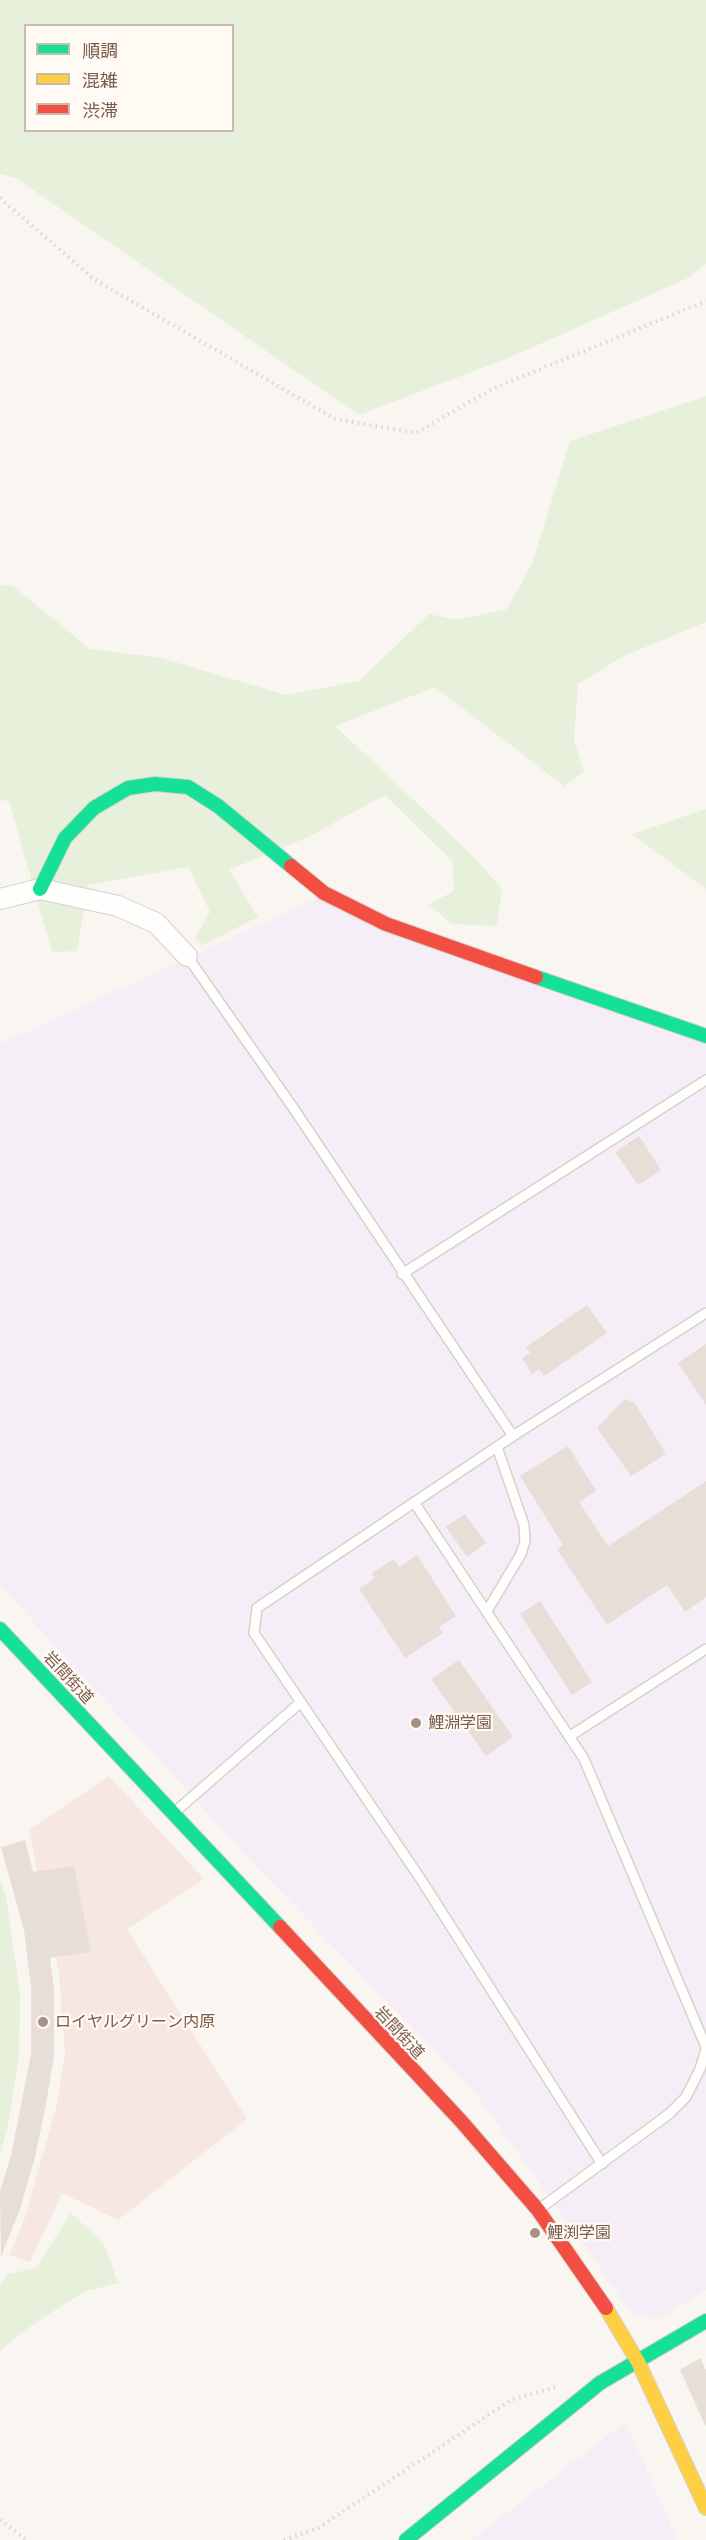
<!DOCTYPE html>
<meta charset="utf-8">
<style>
body{margin:0}
#map{position:relative;width:706px;height:2540px;overflow:hidden;background:#f9f5f0;font-family:Figtree,"Noto Sans JP",sans-serif}
canvas{display:block}
.legend{position:absolute;left:24px;top:24px;width:210px;height:108px;box-sizing:border-box;background:#fffaf3;border:2px solid #cabbb1;margin:0;padding:8px 10px;list-style:none;font-size:18px;color:#7a5c4d}
.legend li{display:flex;align-items:center;gap:12px;height:30px}
.legend b{width:30px;border:2px solid #cabbb1}
</style>
<div id="map">
<canvas width="706" height="2540"></canvas>
<ul class="legend">
<li><b style="height:8px;background:#16e098"></b>順調</li>
<li><b style="height:8px;background:#ffcf43"></b>混雑</li>
<li><b style="height:8px;background:#f24e42"></b>渋滞</li>
</ul>
</div>
<script>
const g = document.querySelector('canvas').getContext('2d');
g.lineJoin = 'round';
function paint(path, color) { g.fillStyle = color; g.fill(path, 'evenodd'); }
const toPath = rows => new Path2D(rows.map(r => 'M' + r).join(''));
function stroke(path, color, width, dash) { g.strokeStyle = color; g.lineWidth = width; g.lineCap = dash ? 'butt' : 'round'; g.setLineDash(dash || []); g.stroke(path); }
function label(font, color, halo, rows, align = 'center') {
  g.font = font + ' Figtree,"Noto Sans JP",sans-serif'; g.lineWidth = 4.5; g.setLineDash([]); g.textBaseline = 'middle'; g.strokeStyle = halo; g.fillStyle = color; for (const [text, x, y, turn = 0] of rows) {
    g.save(); g.translate(x, y); g.rotate((+turn || 0) * Math.PI / 180); g.textAlign = isNaN(turn) ? turn : align; if (halo) g.strokeText(text, 0, 0); g.fillText(text, 0, 0); g.restore();
  }
}
const commercial = toPath([
 [109,1776,204,1879,127,1929,247,2119,118,2220,62,2193,30,2262,9,2255,24,2221,40,2164,57,2104,65,2053,59,1973,29,1830]
]);
const education = toPath([
 [321,897,706,1027,706,2290,658,2319,633,2315,477,2095,251,1861,0,1585,0,1044],
 [626,2422,677,2540,471,2540]
]);
const green = toPath([
 [0,0,706,0,706,264,688,278,513,356,359,415,16,178,0,174],
 [26,26,232,26,232,130,26,130],
 [706,396,706,622,624,656,578,684,574,741,584,771,564,786,435,687,335,726,474,857,502,889,497,926,451,924,429,904,454,891,453,862,385,795,310,836,229,870,258,917,203,945,195,938,210,912,188,867,88,885,77,951,52,952,9,801,0,800,0,585,13,586,90,649,161,658,286,695,359,681,429,614,456,620,507,609,532,564,570,441],
 [706,809,706,889,632,834],
 [0,1879,6,1897,20,1994,19,2055,8,2125,0,2155],
 [71,2213,104,2244,118,2283,83,2292,25,2330,0,2351,0,2285,8,2274,36,2268]
]);
const building = toPath([
 [639,1136,661,1170,638,1185,615,1152],
 [587,1305,607,1333,544,1376,539,1369,532,1374,522,1358,530,1353,526,1347],
 [706,1344,706,1405,678,1363],
 [625,1399,635,1403,666,1454,631,1476,597,1428],
 [568,1446,596,1491,579,1502,608,1546,706,1481,706,1597,685,1612,667,1585,607,1625,557,1549,563,1545,520,1476],
 [465,1514,486,1543,467,1557,446,1527],
 [417,1555,456,1616,439,1627,443,1633,405,1658,359,1589,375,1578,372,1573,394,1559,399,1567],
 [540,1601,592,1682,572,1695,520,1614],
 [459,1660,513,1737,486,1756,431,1679],
 [25,1840,33,1872,74,1866,91,1952,50,1958,54,1990,54,2056,46,2104,35,2157,20,2209,1,2257,0,2191,11,2156,31,2054,31,1987,24,1930,1,1847],
 [700,2358,706,2370,706,2427,680,2370]
]);
const path = toPath([
 [0,198,95,280,335,419,416,433,492,389,706,301],
 [0,2520,27,2540],
 [284,2540,318,2528,511,2400,559,2386]
]);
const lane = toPath([
 [187,956,294,1109,513,1436],
 [402,1274,706,1080],
 [414,1502,584,1759,706,2047],
 [487,1611,521,1554,525,1541,524,1525,497,1447],
 [570,1736,706,1649],
 [176,1811,301,1702],
 [602,2164,422,1881,254,1633,257,1608,513,1436,706,1313],
 [542,2207,669,2114,686,2097,700,2069,706,2049]
]);
const street = toPath([
 [0,899,40,889,118,906,156,923,187,956]
]);
const fast = toPath([
 [40,889,65,838,94,808,128,788,155,784,188,787,218,806,291,866],
 [536,977,706,1036],
 [0,1629,280,1927],
 [406,2540,600,2383,706,2321]
]);
const slow = toPath([
 [606,2308,638,2362,706,2508]
]);
const jam = toPath([
 [291,866,324,893,386,924,536,977],
 [280,1927,461,2121,538,2210,606,2308]
]);
const markers = [
 [416,1723,6,"#a69286"],
 [43,2022,6,"#a69286"],
 [535,2233,6,"#a69286"]
];
const streetNames = [
 ["岩間街道",68,1678,47],
 ["岩間街道",399,2033,47]
];
const poiNames = [
 ["鯉淵学園",428,1723],
 ["ロイヤルグリーン内原",55,2022],
 ["鯉渕学園",547,2233]
];
paint(commercial, '#f6e8e1');
paint(education, '#f6eef6');
paint(green, '#e7f0db');
paint(building, '#e6ded7');
stroke(lane, '#d7d1cb', 12);
stroke(street, '#d7d1cb', 22);
stroke(fast, '#d9d2cb', 16);
stroke(slow, '#d9d2cb', 16);
stroke(jam, '#d9d2cb', 16);
stroke(path, '#dcd5d0', 4, [1.5, 4.5]);
stroke(lane, '#fefefd', 9);
stroke(street, '#fefefd', 20);
stroke(fast, '#16e098', 14);
stroke(slow, '#ffcf43', 14);
stroke(jam, '#f24e42', 14);
for (const [x, y, r, color] of markers) { const dot = new Path2D(); dot.arc(x, y, r, 0, 2 * Math.PI); g.fillStyle = color; g.fill(dot); stroke(dot, '#fffaf3', 2); }
label('16px', '#7a5c4d', '#fffaf3', streetNames);
label('16px', '#7a5c4d', '#fffaf3', poiNames, 'left');
</script>
